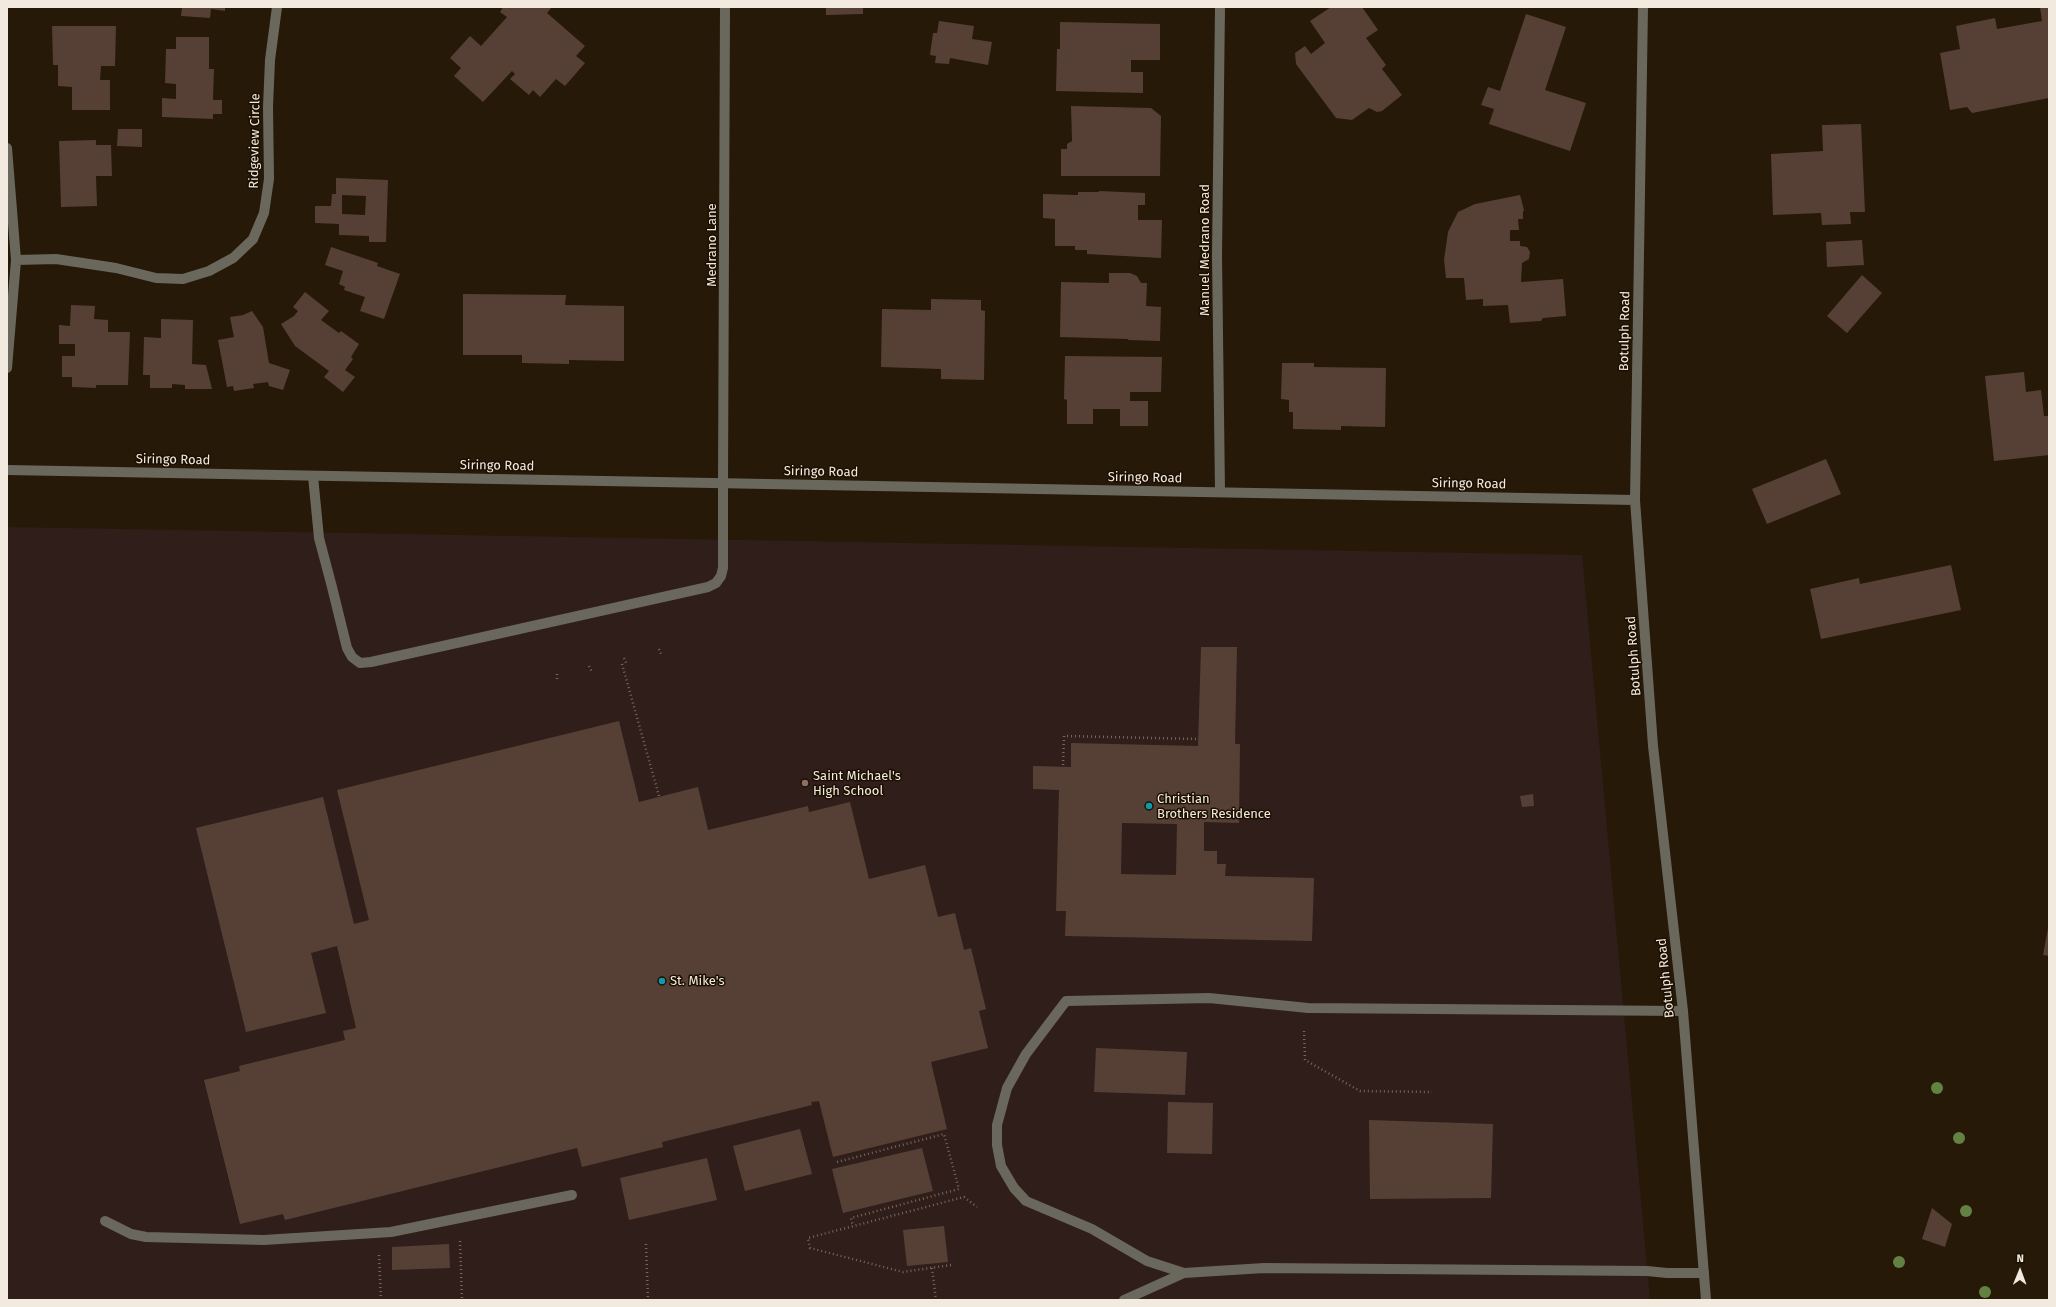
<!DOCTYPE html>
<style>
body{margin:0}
#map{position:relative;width:2056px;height:1307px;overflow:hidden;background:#261908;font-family:"Fira Sans",sans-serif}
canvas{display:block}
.frame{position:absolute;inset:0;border:8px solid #f3eadf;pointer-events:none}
.north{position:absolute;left:2000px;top:1251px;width:40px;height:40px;-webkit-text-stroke:3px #1c1002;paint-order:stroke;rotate:1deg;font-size:11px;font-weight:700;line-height:16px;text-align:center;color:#f3eadf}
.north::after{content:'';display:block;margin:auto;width:14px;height:18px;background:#f3eadf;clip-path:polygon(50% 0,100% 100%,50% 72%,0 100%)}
</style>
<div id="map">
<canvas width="2056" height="1307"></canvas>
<div class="frame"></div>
<div class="north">N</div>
</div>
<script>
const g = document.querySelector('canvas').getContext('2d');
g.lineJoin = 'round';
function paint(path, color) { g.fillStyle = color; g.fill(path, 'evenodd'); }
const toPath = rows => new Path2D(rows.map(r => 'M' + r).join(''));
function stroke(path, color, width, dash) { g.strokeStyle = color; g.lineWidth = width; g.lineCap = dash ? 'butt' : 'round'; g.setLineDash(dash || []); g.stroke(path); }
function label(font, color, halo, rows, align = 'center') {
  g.font = font + ' "Fira Sans",sans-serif'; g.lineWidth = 3; g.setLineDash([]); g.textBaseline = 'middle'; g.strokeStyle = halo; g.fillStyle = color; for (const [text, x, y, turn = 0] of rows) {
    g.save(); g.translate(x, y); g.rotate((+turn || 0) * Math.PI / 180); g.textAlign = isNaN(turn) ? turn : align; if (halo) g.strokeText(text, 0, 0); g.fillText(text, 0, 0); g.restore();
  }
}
const education = toPath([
 [7,527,1582,555,1650,1300,7,1300]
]);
const building = toPath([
 [182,7,225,7,225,11,211,9,210,18,181,16],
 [503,7,552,7,547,13,585,46,576,56,585,63,565,86,556,79,540,97,533,90,529,95,510,79,515,74,512,71,483,102,454,76,461,68,450,58,470,36,481,46,507,17,500,12],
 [826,7,863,7,863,14,826,15],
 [1331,7,1362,7,1378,30,1366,38,1386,65,1382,69,1402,95,1382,111,1377,112,1369,108,1352,120,1336,118,1296,64,1295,53,1305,46,1311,54,1325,43,1310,21],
 [2040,7,2048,7,2049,13,2049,98,1972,113,1967,107,1950,110,1940,53,1960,49,1956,26,1995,18,1997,29,2042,21],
 [1526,14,1566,27,1545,90,1586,103,1570,151,1489,124,1494,109,1481,105,1488,87,1500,91],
 [939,21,974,26,972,39,992,42,988,65,950,58,949,64,935,63,936,56,930,55,933,33,937,33],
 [1060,22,1160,24,1160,60,1131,60,1131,72,1143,72,1143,93,1056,91,1057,49,1060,49],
 [52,26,116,26,115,66,101,66,100,80,110,80,110,110,72,110,72,87,58,86,58,65,53,65],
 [176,37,209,37,209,69,214,69,213,100,222,100,222,114,213,114,213,119,162,117,162,98,176,99,176,84,165,83,166,49,176,49],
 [1071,106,1151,108,1161,116,1160,176,1061,176,1061,149,1067,149,1067,144,1072,141],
 [1861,124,1865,212,1850,212,1851,224,1822,225,1821,213,1773,215,1771,154,1823,151,1822,125],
 [118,129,142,129,142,147,117,146],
 [96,140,96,145,111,145,112,176,96,176,97,206,61,207,59,141],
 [336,178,388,180,386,242,369,242,369,236,339,235,339,224,315,223,315,206,331,206,332,194,336,194],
 [342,195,366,196,365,215,342,214],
 [1099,191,1145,193,1145,205,1138,205,1138,220,1162,220,1161,258,1087,254,1087,250,1075,250,1075,246,1055,246,1055,219,1043,218,1043,194,1078,195,1078,192,1099,192],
 [1520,195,1524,210,1523,212,1523,219,1518,219,1519,230,1510,230,1510,241,1520,241,1520,246,1527,247,1530,252,1529,259,1522,263,1521,282,1563,279,1566,316,1543,318,1541,321,1510,323,1508,305,1483,306,1483,299,1466,300,1464,278,1446,278,1444,260,1448,232,1458,212,1475,204],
 [1862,240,1864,265,1827,267,1826,242],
 [331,247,378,263,377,266,400,274,384,319,360,311,365,297,344,290,345,287,339,284,343,271,325,265],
 [1109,273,1130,273,1137,276,1141,283,1147,283,1146,306,1161,307,1160,341,1128,340,1128,339,1060,337,1061,282,1109,283],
 [1862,275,1882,293,1847,333,1827,316],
 [305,292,329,311,321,320,339,333,341,331,359,344,351,357,353,359,345,370,355,377,343,392,324,377,329,371,295,346,281,324,294,316,298,311,293,307],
 [463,294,566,295,565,305,624,306,624,361,569,360,569,364,522,363,522,355,463,355],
 [931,299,981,300,981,310,985,311,984,380,941,379,941,369,881,367,882,309,931,310],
 [71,305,95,306,94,319,108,320,108,332,130,332,128,385,96,385,96,388,72,387,72,377,62,377,62,356,75,356,75,344,59,344,59,325,70,326],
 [252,311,263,327,269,363,290,370,283,390,269,386,268,382,253,384,254,388,234,391,233,386,227,387,218,340,234,337,230,317,243,315],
 [161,319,193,320,192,364,206,365,212,389,185,389,185,385,172,384,172,388,150,388,150,375,143,375,144,337,161,338],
 [1065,356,1162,357,1161,392,1130,392,1130,401,1148,401,1148,426,1120,426,1120,409,1093,409,1093,424,1067,424,1067,400,1064,399],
 [1282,363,1314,363,1314,367,1386,368,1385,427,1341,426,1341,430,1293,429,1293,412,1289,412,1289,400,1281,399],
 [2024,372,2026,392,2041,390,2044,416,2049,416,2049,455,1994,461,1985,376],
 [1826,459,1841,494,1767,524,1752,489],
 [1951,565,1961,610,1821,639,1810,589,1859,578,1860,584],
 [1201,647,1237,647,1235,744,1240,744,1239,823,1204,822,1204,851,1217,851,1217,864,1226,864,1225,876,1314,878,1312,941,1065,936,1066,911,1056,911,1059,790,1033,789,1033,766,1071,767,1071,743,1198,746],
 [1122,823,1177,824,1176,875,1121,874],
 [619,721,639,802,698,787,708,830,808,806,809,812,850,802,869,879,925,865,938,917,955,913,964,950,971,948,986,1009,979,1011,988,1048,931,1062,947,1129,833,1157,819,1101,811,1102,812,1105,662,1142,663,1147,582,1167,577,1148,285,1220,283,1214,240,1224,204,1080,240,1071,239,1066,345,1040,343,1031,356,1028,337,946,311,953,326,1013,246,1032,196,828,323,797,354,924,369,920,337,790],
 [1533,794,1534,806,1522,807,1520,796],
 [2048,928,2049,928,2049,956,2043,955],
 [1096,1048,1187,1052,1185,1095,1094,1092],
 [1168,1102,1213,1103,1212,1154,1167,1153],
 [1369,1120,1493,1124,1491,1198,1370,1199],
 [800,1129,812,1174,745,1191,733,1146],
 [922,1148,933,1191,843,1213,832,1169],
 [707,1158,717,1200,629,1220,620,1178],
 [1932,1208,1952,1224,1945,1247,1922,1239],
 [944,1226,948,1262,907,1266,903,1230],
 [449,1244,450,1268,392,1270,392,1247]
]);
const path = toPath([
 [659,649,661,654],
 [624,658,626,663],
 [622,664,659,796],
 [589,666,592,672],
 [557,674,557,680],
 [1063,765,1064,736,1199,739],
 [1304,1031,1305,1060,1360,1091,1432,1092],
 [837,1162,944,1134,959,1189,851,1218,853,1226],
 [460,1241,462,1300],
 [646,1244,648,1300],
 [379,1255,381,1300],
 [951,1265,903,1272,810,1248,808,1238,964,1197,977,1207],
 [932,1268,936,1300]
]);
const service = toPath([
 [313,476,319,538,332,587,347,648,352,657,360,663,371,662,708,587,716,583,721,576,723,568,723,483],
 [1683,1011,1308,1008,1209,998,1066,1001,1026,1054,1007,1088,997,1125,997,1145,1001,1166,1014,1188,1026,1201,1092,1229,1147,1261,1184,1273,1264,1268,1647,1271,1667,1273,1704,1273],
 [105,1221,131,1234,146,1237,264,1240,391,1232,572,1195],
 [1124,1300,1184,1273]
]);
const minor = toPath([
 [7,148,16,260,7,368],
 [16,260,56,259,116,268,156,278,183,279,209,271,233,258,253,239,264,213,269,179,268,107,270,60,277,7],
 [723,483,725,7],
 [1220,492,1217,255,1220,7]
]);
const tertiary = toPath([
 [1643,7,1635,500,1653,746,1683,1011,1706,1300],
 [7,470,1635,500]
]);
const trees = [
 [1937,1088],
 [1959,1138],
 [1966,1211],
 [1899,1262],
 [1985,1292]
];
const markers = [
 [805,783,4,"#8d6e63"],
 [1149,806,4,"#0f9aa8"],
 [662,981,4,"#0f9aa8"]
];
const streetNames = [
 ["Ridgeview Circle",255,141,-89],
 ["Medrano Lane",712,245,-90],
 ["Manuel Medrano Road",1205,250,-90],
 ["Botulph Road",1625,331,-89],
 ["Siringo Road",173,460,1],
 ["Siringo Road",497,466,1],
 ["Siringo Road",821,472,1],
 ["Siringo Road",1145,478,1],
 ["Siringo Road",1469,484,1],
 ["Botulph Road",1634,656,-94],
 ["Botulph Road",1666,978,-96]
];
const poiNames = [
 ["Saint Michael's",813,776],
 ["High School",813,791],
 ["Christian",1157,799],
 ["Brothers Residence",1157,814],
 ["St. Mike's",670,981]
];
paint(education, '#301e1b');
paint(building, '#564036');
stroke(path, '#74695a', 2.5, [1, 3]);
stroke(service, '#6a685d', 10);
stroke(minor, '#6a685d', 10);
stroke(tertiary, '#6a685d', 10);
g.fillStyle = '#628143';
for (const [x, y] of trees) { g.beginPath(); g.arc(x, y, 6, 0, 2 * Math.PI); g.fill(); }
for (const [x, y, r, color] of markers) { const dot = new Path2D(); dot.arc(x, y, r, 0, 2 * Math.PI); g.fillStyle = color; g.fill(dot); stroke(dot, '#1c1002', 1.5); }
label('13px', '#f3eadf', '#1c1002', streetNames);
label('13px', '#f3eadf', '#1c1002', poiNames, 'left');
</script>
